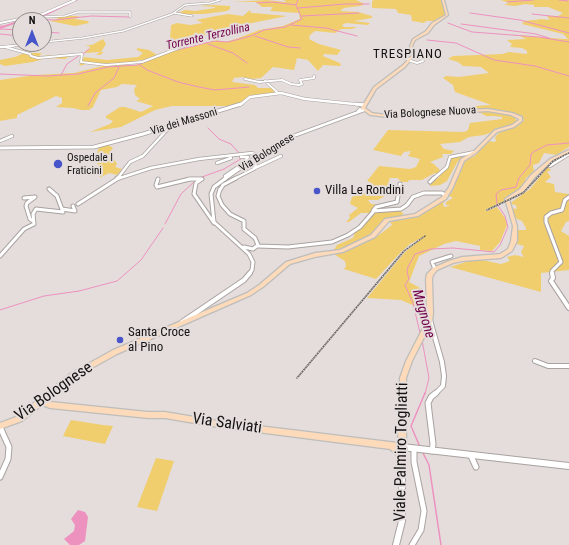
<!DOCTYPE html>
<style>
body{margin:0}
#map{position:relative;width:569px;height:545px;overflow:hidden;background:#e4dddb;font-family:"Roboto Condensed",sans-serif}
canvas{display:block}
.north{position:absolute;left:12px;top:12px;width:40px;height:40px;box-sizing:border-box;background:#e4dddb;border:1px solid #918c8a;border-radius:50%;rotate:0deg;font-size:11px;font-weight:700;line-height:16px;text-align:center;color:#141211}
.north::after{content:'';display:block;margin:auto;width:14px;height:18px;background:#4854c9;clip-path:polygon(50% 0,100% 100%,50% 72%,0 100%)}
</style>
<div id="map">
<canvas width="569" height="545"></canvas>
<div class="north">N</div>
</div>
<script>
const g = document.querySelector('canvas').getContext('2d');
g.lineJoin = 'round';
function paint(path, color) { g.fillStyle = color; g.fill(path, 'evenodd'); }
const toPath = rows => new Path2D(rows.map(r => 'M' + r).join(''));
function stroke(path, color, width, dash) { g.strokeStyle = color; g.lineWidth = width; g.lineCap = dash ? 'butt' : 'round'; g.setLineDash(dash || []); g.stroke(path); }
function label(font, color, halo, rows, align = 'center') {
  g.font = font + ' "Roboto Condensed",sans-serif'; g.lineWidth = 4; g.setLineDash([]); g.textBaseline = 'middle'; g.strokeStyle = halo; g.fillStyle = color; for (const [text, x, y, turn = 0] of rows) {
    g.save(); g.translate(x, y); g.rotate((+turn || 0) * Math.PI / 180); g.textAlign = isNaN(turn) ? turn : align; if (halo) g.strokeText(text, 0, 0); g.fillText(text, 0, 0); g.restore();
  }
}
const green = toPath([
 [267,0,284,2,286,2,284,0,356,0,365,4,360,6,344,8,340,11,358,12,372,16,372,18,354,21,370,23,368,25,346,23,342,25,344,27,357,27,352,29,341,29,335,33,315,31,310,35,309,39,319,44,341,50,337,55,324,54,323,56,340,63,341,66,323,65,318,71,308,60,297,58,294,70,273,67,261,78,252,79,242,77,234,78,232,82,255,85,258,88,272,88,277,93,247,97,237,106,172,106,155,110,121,127,90,132,110,124,113,121,106,118,106,116,120,107,125,107,141,112,153,106,136,101,140,99,135,95,134,89,137,85,122,84,117,87,101,90,93,107,89,110,81,110,73,108,56,107,62,103,62,98,56,96,17,115,17,118,0,121,0,80,35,75,74,73,107,65,136,65,144,62,141,60,121,64,90,63,79,66,84,57,107,60,138,57,143,53,137,50,137,48,149,50,157,55,162,54,166,51,191,47,216,40,225,42,236,39,259,30,283,26,300,19,299,13,270,11,273,7,262,7,256,2,233,2],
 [442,0,446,14,442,18,438,18,436,21,426,21,424,23,412,21,411,15,398,13,396,9,372,8,372,1,374,0],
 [501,0,569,0,569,147,556,155,544,153,539,163,533,165,534,171,526,178,522,189,506,197,504,201,485,210,487,211,497,207,505,218,507,225,500,242,492,251,480,250,480,246,456,241,444,244,419,256,409,282,422,289,422,309,401,300,367,298,405,252,425,236,410,244,401,252,376,279,344,269,346,266,345,261,335,255,375,238,392,225,390,222,392,221,417,217,443,200,445,201,443,204,444,207,450,206,446,205,446,202,453,198,449,196,453,190,463,161,475,156,479,150,488,141,494,142,496,141,495,137,500,132,518,126,524,120,513,113,500,110,477,109,474,106,491,105,455,92,453,85,443,78,446,76,459,77,489,73,481,67,463,66,458,62,448,59,453,56,502,54,509,52,527,54,527,51,522,48,510,47,512,44,507,40,526,39,520,36,513,36,516,35,564,39,568,39,563,34,522,24,524,22,522,21,535,20,541,19,550,20,547,16,558,16,563,13,548,7,534,7,534,5,525,4,515,6,504,5,509,3],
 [213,5,230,6,230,9,227,11,204,14,176,14,185,10,195,11,215,8,215,7,199,6],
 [250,10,251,13,254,13,287,16,237,26,222,32,189,38,187,42,179,45,170,39,171,25,177,23,190,25,203,23,196,20,216,16,228,14,243,16],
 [55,16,78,16,79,17,74,19,88,21,89,23,75,26,50,21,58,19],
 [103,39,106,44,101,52,104,52,100,55,96,55,100,52,84,53,90,48,89,46,85,45,92,45],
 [24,53,42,53,39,56,74,54,65,59,46,58,33,62,5,66,0,64,0,60,15,57],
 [477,111,496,112,510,115,514,117,517,121,512,125,484,135,469,137,460,142,440,144,444,149,454,151,451,154,442,154,443,157,430,162,434,164,440,170,445,170,449,167,450,157,471,152,458,161,447,181,440,185,430,186,430,184,440,176,435,173,422,180,409,180,408,182,402,182,397,178,390,178,387,186,398,187,397,197,388,194,378,200,368,200,371,204,383,205,373,207,370,213,361,213,349,222,346,222,350,218,349,215,358,208,350,204,352,197,374,190,375,188,372,183,367,181,379,166,410,169,416,167,420,159,408,156,411,151,404,152,401,156,373,150,388,130,464,132,468,130,470,123,502,119,502,117,495,116,486,116],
 [107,144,113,148,110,152,117,164,115,167,122,169,117,175,109,173,101,177,97,175,88,176,87,175,89,173,99,167,96,159,99,146],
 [548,167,551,170,547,172,551,177,545,182,554,184,555,192,569,194,569,221,566,222,561,231,569,236,569,270,541,273,541,292,450,267,472,260,482,260,501,264,510,261,507,257,515,255,524,257,521,252,524,246,517,244,518,230,526,230,526,228,522,221,515,218,510,208,517,209,516,205,509,204,530,189],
 [401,210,404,216,386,219,373,234,347,246,336,250,334,250,337,245,353,238,355,232,376,212],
 [71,420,103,425,113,426,105,444,63,436],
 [156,458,174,461,157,511,137,507]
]);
const water = toPath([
 [78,510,85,512,88,517,85,541,79,545,70,545,64,539,74,531,75,525,71,519]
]);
const streamFar1 = toPath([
 [559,0,568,1],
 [507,2,533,0],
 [257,3,273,2,296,5],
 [298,8,345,4,369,4],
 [470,13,520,20,569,33],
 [532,14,569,18],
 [302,16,359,13],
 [28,19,55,20,91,16,129,17],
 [448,23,472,32,539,37,569,42],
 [461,24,536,34,549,38],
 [291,25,326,28,357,36],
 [0,26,3,26],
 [0,29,20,30],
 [44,32,59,33],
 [0,34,20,36],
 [255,36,288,47,300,48],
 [427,40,456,43,494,60,535,66,569,76],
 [208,44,233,53,247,63],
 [177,50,214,41,228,42,251,36,264,30,285,27,302,19,296,5,298,0],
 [83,54,89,49],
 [140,65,147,70,178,82,199,87,215,90,249,87],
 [0,74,47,76,78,74,108,67,138,65,149,60],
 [61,75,67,64,80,55],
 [88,106,95,93,114,78,119,67],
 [208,128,219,139,231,144,239,153],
 [202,177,224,169,244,157],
 [165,224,181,194,196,180],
 [0,310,44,296,79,291,117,281,141,260,163,228],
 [420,333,413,303,405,285,409,279,407,272,408,267,415,254,431,249,453,248,494,252,500,245,508,227,505,216,497,204,496,194,501,190,516,187,519,178,530,165,531,154,535,151,547,145,569,143],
 [422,340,429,378,425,394]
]);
const stream = toPath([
 [420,447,411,426,425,393],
 [423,453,429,465,441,545]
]);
const river = toPath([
 [75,0,78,0,47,15,27,20,23,20,45,14,75,0],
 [20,20,20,22,0,29,0,27,20,20]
]);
const pedestrian = toPath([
 [360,109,361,110,358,111,360,109]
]);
const minorFar5 = toPath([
 [174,13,192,16],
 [34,15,43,17,65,16,78,12,130,12,130,17],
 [35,20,41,17],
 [18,28,20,28],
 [44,42,83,38,123,31,172,14,185,5,210,3,220,0],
 [4,47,27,44],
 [182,47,196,41]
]);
const minorFar4 = toPath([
 [0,47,13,46],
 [5,47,30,54,31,56,38,58,82,54,81,62,106,65,142,62,184,46],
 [404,56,404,58,409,59],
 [408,60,417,63,423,61],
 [245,79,259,82,282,80,291,84,299,85,302,84,300,80,314,78,314,76],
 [265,81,278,93]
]);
const minorFar3 = toPath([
 [173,126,166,131,143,156,130,162,117,179,151,168,199,159,252,153,259,156,254,169,234,179],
 [0,141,12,136],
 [217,163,231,158],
 [550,166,569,154],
 [255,168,281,156],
 [188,179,201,179],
 [225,179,225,176,244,163,248,157,241,157],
 [225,179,255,158,288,138,364,110],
 [433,179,447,167,450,157,475,152]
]);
const minorFar2 = toPath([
 [117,178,119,178],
 [226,178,214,187,211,194,214,222,249,254,253,262,252,270,249,274],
 [158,179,156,185,157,187,190,179,202,179,196,183,194,194,214,223],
 [430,182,434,178],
 [400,184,397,202,376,207,373,211,401,209,407,205,413,197,424,193,442,193,446,196],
 [220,189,218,196,222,205,230,214,244,221,244,229,255,238,258,245,253,249,244,247],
 [220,190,223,185,236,178],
 [24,198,35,197,27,203,26,206,30,219,33,221],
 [78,204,117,179],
 [62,209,75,211,73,206],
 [258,246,288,247,332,242,348,235,360,227,374,211],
 [0,256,24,229,34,224,33,214,36,209,63,212,57,196,49,189],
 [435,269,432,262,451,256],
 [552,274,552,271,561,262,546,222,546,217,551,213,562,210,565,200,569,197]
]);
const minorFar1 = toPath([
 [552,273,553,278,551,281,569,308],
 [430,320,442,362,444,376,443,386,435,394],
 [182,322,244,280,250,273],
 [535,361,548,366,569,366]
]);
const minor = toPath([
 [0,427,9,447,8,459,0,477],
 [432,451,433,444,428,403,431,397,436,393],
 [471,456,476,467],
 [412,545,421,530,424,511,414,462,414,449]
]);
const tertiaryFar3 = toPath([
 [0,23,43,14,75,0]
]);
const tertiaryFar2 = toPath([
 [240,105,250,97,281,93,305,99,364,105]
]);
const tertiaryFar1 = toPath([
 [356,104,364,105],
 [0,148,94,147,143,134,241,104]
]);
const tertiary = toPath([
 [402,450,402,447,569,466],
 [396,545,402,521,402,457]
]);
const primary = toPath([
 [442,0,444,0,448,15,434,25,428,33,415,40,412,46,415,55,405,67,376,89,365,108,372,113,387,115,488,109,512,113,522,117,522,121,514,127,497,132,476,153,464,161,453,187,446,199,418,216,389,221,375,237,343,252,315,257,290,264,263,287,251,295,117,354,74,378,47,400,51,402,148,412,165,412,218,421,398,443,400,378,406,361,426,322,427,313,426,279,427,274,433,268,449,261,462,257,500,254,508,249,511,241,513,226,505,199,520,189,531,175,550,159,569,150,569,153,552,161,535,177,524,191,509,199,517,226,517,241,512,251,501,258,462,261,453,263,437,270,433,275,432,279,433,313,432,322,412,361,406,378,406,447,405,449,402,450,406,459,405,461,402,462,399,461,396,454,390,449,218,427,165,418,148,418,50,408,42,405,22,421,0,429,0,423,16,417,70,374,113,350,247,293,259,285,286,262,315,253,340,250,371,235,385,219,415,214,442,197,449,187,461,159,474,151,495,130,512,125,519,120,519,119,511,115,488,111,387,117,370,115,361,108,374,87,403,65,413,54,410,46,413,39,426,31,432,23,446,15,442,0]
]);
const rail = toPath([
 [487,210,523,193,553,161,569,153],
 [297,378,404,251,425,236]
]);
const markers = [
 [58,164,5,"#4854c9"],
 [317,191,4,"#4854c9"],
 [120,340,4,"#4854c9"]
];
const farStreetnames = [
 ["Via Bolognese Nuova",430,113,-3],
 ["Via dei Massoni",184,122,-17],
 ["Via Bolognese",267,153,-32]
];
const farPoinames = [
 ["Ospedale I",67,158],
 ["Fraticini",67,171]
];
const farWaternames = [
 ["Torrente Terzollina",208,37,-13]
];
const farQuarternames = [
 ["TRESPIANO",408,55]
];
const poiNames = [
 ["Villa Le Rondini",325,191],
 ["Santa Croce",128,333],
 ["al Pino",128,348]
];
const waterNames = [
 ["Mugnone",423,314,74]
];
const nearStreetnames = [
 ["Via Bolognese",54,392,-35],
 ["Via Salviati",227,424,8],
 ["Viale Palmiro Togliatti",402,452,-89]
];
paint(green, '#f0ce6e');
paint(water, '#ed91bf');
stroke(streamFar1, '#ed91bf', 1);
stroke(stream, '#ed91bf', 1.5);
paint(river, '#ed91bf');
stroke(pedestrian, '#a8a2a0', 3.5);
stroke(minorFar5, '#a8a2a0', 2.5);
stroke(minorFar4, '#a8a2a0', 3);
stroke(minorFar3, '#a8a2a0', 4);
stroke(minorFar2, '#a8a2a0', 5);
stroke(minorFar1, '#a8a2a0', 6);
stroke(minor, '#a8a2a0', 7);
stroke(tertiaryFar3, '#a8a2a0', 3);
stroke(tertiaryFar2, '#a8a2a0', 3.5);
stroke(tertiaryFar1, '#a8a2a0', 4.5);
stroke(tertiary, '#a8a2a0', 8);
stroke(primary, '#bdbdbc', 2.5);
stroke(pedestrian, '#fff', 2);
stroke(minorFar5, '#fff', 1.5);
stroke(minorFar4, '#fff', 2);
stroke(minorFar3, '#fff', 2.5);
stroke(minorFar2, '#fff', 3);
stroke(minorFar1, '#fff', 4);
stroke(minor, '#fff', 5);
stroke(tertiaryFar3, '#fff', 2);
stroke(tertiaryFar2, '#fff', 2.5);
stroke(tertiaryFar1, '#fff', 3);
stroke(tertiary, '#fff', 6);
paint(primary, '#fddab9');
stroke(rail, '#615e5c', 1.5);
stroke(rail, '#e4dddb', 1, [1.5]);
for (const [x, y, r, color] of markers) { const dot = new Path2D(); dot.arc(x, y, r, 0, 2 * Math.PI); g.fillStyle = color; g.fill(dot); stroke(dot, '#e4dddb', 1.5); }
label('11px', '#141211', '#e4dddb', farStreetnames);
label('11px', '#141211', '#e4dddb', farPoinames, 'left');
label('italic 12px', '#72004b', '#e4dddb', farWaternames);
g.letterSpacing = '1px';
label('13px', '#141211', '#e4dddb', farQuarternames);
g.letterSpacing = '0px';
label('13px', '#141211', '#e4dddb', poiNames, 'left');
label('italic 14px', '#72004b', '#e4dddb', waterNames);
label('16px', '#141211', '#e4dddb', nearStreetnames);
</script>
